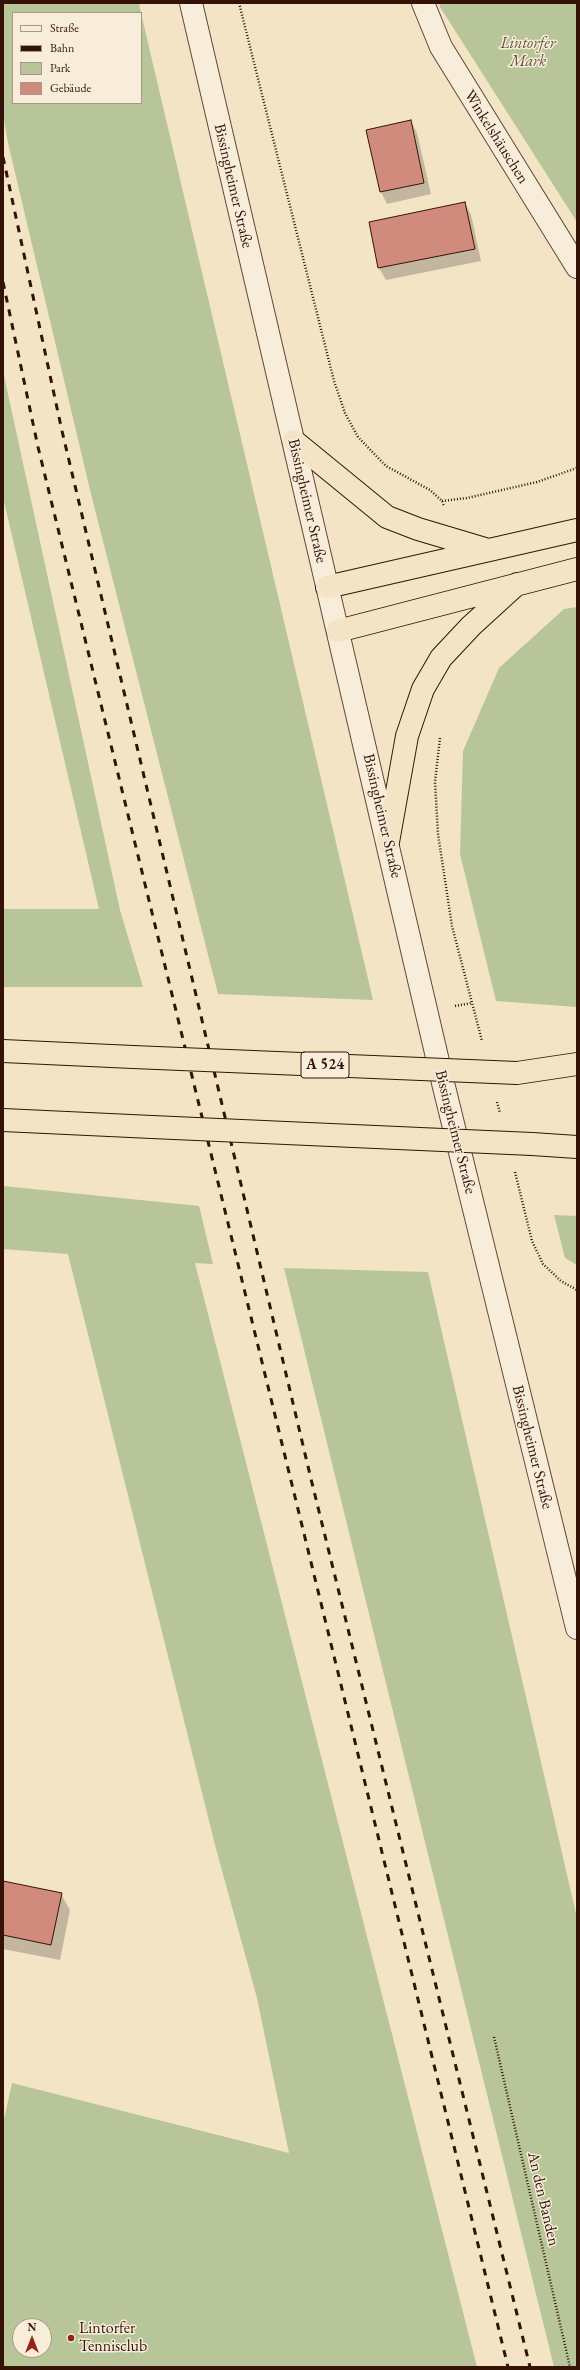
<!DOCTYPE html>
<meta charset="utf-8">
<style>
body{margin:0}
#map{position:relative;width:580px;height:2370px;overflow:hidden;background:#f4e4c6;font-family:"EB Garamond",serif}
canvas{display:block}
.frame{position:absolute;inset:0;border:4px solid #341306;pointer-events:none}
.legend{position:absolute;left:12px;top:12px;width:130px;height:92px;box-sizing:border-box;background:#f8edda;border:1px solid #aa9685;margin:0;padding:5px 7px;list-style:none;font-size:12px;color:#341306}
.legend li{display:flex;align-items:center;gap:8px;height:20px}
.legend b{width:20px;border:1px solid #aa9685}
.north{position:absolute;left:12px;top:2318px;width:40px;height:40px;box-sizing:border-box;background:#f8edda;border:1px solid #aa9685;border-radius:50%;rotate:0deg;font-size:11px;font-weight:700;line-height:16px;text-align:center;color:#341306}
.north::after{content:'';display:block;margin:auto;width:14px;height:18px;background:#8f2418;clip-path:polygon(50% 0,100% 100%,50% 72%,0 100%)}
</style>
<div id="map">
<canvas width="580" height="2370"></canvas>
<div class="frame"></div>
<ul class="legend">
<li><b style="height:5px;background:#f8edda"></b>Straße</li>
<li><b style="height:5px;background:#341306"></b>Bahn</li>
<li><b style="height:11px;background:#b7c598"></b>Park</li>
<li><b style="height:11px;background:#d18b7d"></b>Gebäude</li>
</ul>
<div class="north">N</div>
</div>
<script>
const g = document.querySelector('canvas').getContext('2d');
g.lineJoin = 'round';
function paint(path, color) { g.fillStyle = color; g.fill(path, 'evenodd'); }
const toPath = rows => new Path2D(rows.map(r => 'M' + r).join(''));
function stroke(path, color, width, dash) { g.strokeStyle = color; g.lineWidth = width; g.lineCap = dash ? 'butt' : 'round'; g.setLineDash(dash || []); g.stroke(path); }
function label(font, color, halo, rows, align = 'center') {
  g.font = font + ' "EB Garamond",serif'; g.lineWidth = 3; g.setLineDash([]); g.textBaseline = 'middle'; g.strokeStyle = halo; g.fillStyle = color; for (const [text, x, y, turn = 0] of rows) {
    g.save(); g.translate(x, y); g.rotate((+turn || 0) * Math.PI / 180); g.textAlign = isNaN(turn) ? turn : align; if (halo) g.strokeText(text, 0, 0); g.fillText(text, 0, 0); g.restore();
  }
}
const green = toPath([
 [3,3,139,3,141,13,13,13,13,103,141,103,141,13,373,1000,218,994,90,490,8,143,3,114],
 [439,3,577,3,577,222,440,7],
 [3,371,120,910,143,987,3,987,3,909,99,909,3,497],
 [577,607,577,1007,496,1001,460,854,463,751,499,668,564,609],
 [3,1186,199,1206,213,1264,195,1263,477,2367,3,2367,3,2124,12,2083,289,2153,257,1998,215,1845,68,1254,3,1249],
 [20,2326,44,2326,44,2350,20,2350],
 [554,1215,577,1216,577,1265,565,1258],
 [284,1268,428,1272,577,1918,577,2367,554,2367]
]);
const shadow = toPath([
 [411,121,417,133,431,194,387,204,381,192],
 [465,203,471,215,481,261,386,280,379,268,370,222],
 [3,1882,61,1894,70,1910,60,1960,3,1949]
]);
const building = toPath([
 [411,120,424,183,380,192,366,130,411,120],
 [465,202,475,249,378,268,369,222,465,202],
 [3,1881,62,1893,51,1945,3,1935,3,1881]
]);
const path = toPath([
 [239,3,334,381,345,413,358,437,386,466,430,490,442,501,444,506],
 [442,501,467,498,537,482,577,468],
 [440,738,435,782,438,834,452,926,482,1041],
 [455,1006,472,1003],
 [497,1102,500,1113],
 [515,1172,532,1241,543,1264,561,1281,577,1290],
 [494,2037,570,2367]
]);
const minor = toPath([
 [191,3,444,1087,577,1628],
 [423,3,441,47,577,267]
]);
const highway = toPath([
 [294,441,387,517,418,529,485,549],
 [327,587,577,530],
 [338,631,577,569],
 [388,842,407,736,423,689,441,658,471,626,517,584],
 [3,1051,133,1057],
 [517,1073,577,1064],
 [3,1120,152,1127],
 [532,1144,577,1147]
]);
const rail = toPath([
 [3,157,62,431,311,1479,530,2367],
 [3,282,38,447,508,2367]
]);
const highwayBridge = toPath([
 [133,1057,517,1073],
 [152,1127,532,1144]
]);
const markers = [
 [71,2338,4,"#8f2418"]
];
const shields = [
 [325,1065,48]
];
const shieldNames = [
 ["A 524",325,1065]
];
const parkNames = [
 ["Lintorfer",528,44],
 ["Mark",528,62]
];
const streetNames = [
 ["Winkelshäuschen",496,137,58],
 ["Bissingheimer Straße",233,186,77],
 ["Bissingheimer Straße",307,501,77],
 ["Bissingheimer Straße",382,816,77],
 ["Bissingheimer Straße",455,1132,76],
 ["Bissingheimer Straße",532,1447,76],
 ["An den Banden",543,2199,77]
];
const poiNames = [
 ["Lintorfer",79,2329],
 ["Tennisclub",79,2347]
];
paint(green, '#b7c598');
paint(shadow, '#0003');
paint(building, '#d18b7d');
stroke(building, '#341306', 1);
stroke(minor, '#644736', 24);
stroke(highway, '#341306', 24);
stroke(path, '#341306', 2.5, [1, 2]);
stroke(minor, '#f8edda', 22);
stroke(highway, '#f4e4c6', 22);
stroke(rail, '#341306', 3, [7, 7]);
stroke(highwayBridge, '#341306', 24, []);
stroke(highwayBridge, '#f4e4c6', 22);
for (const [x, y, r, color] of markers) { const dot = new Path2D(); dot.arc(x, y, r, 0, 2 * Math.PI); g.fillStyle = color; g.fill(dot); stroke(dot, '#f8edda', 1.5); }
for (const [x, y, w] of shields) { const box = new Path2D(); box.roundRect(x - w / 2, y - 13, w, 26, 3); g.fillStyle = '#f8edda'; g.fill(box); stroke(box, '#341306', 1); }
label('bold 15px', '#341306', null, shieldNames);
label('italic 16px', '#625139', '#f8edda', parkNames);
label('16px', '#341306', '#f8edda', streetNames);
label('16px', '#341306', '#f8edda', poiNames, 'left');
</script>
